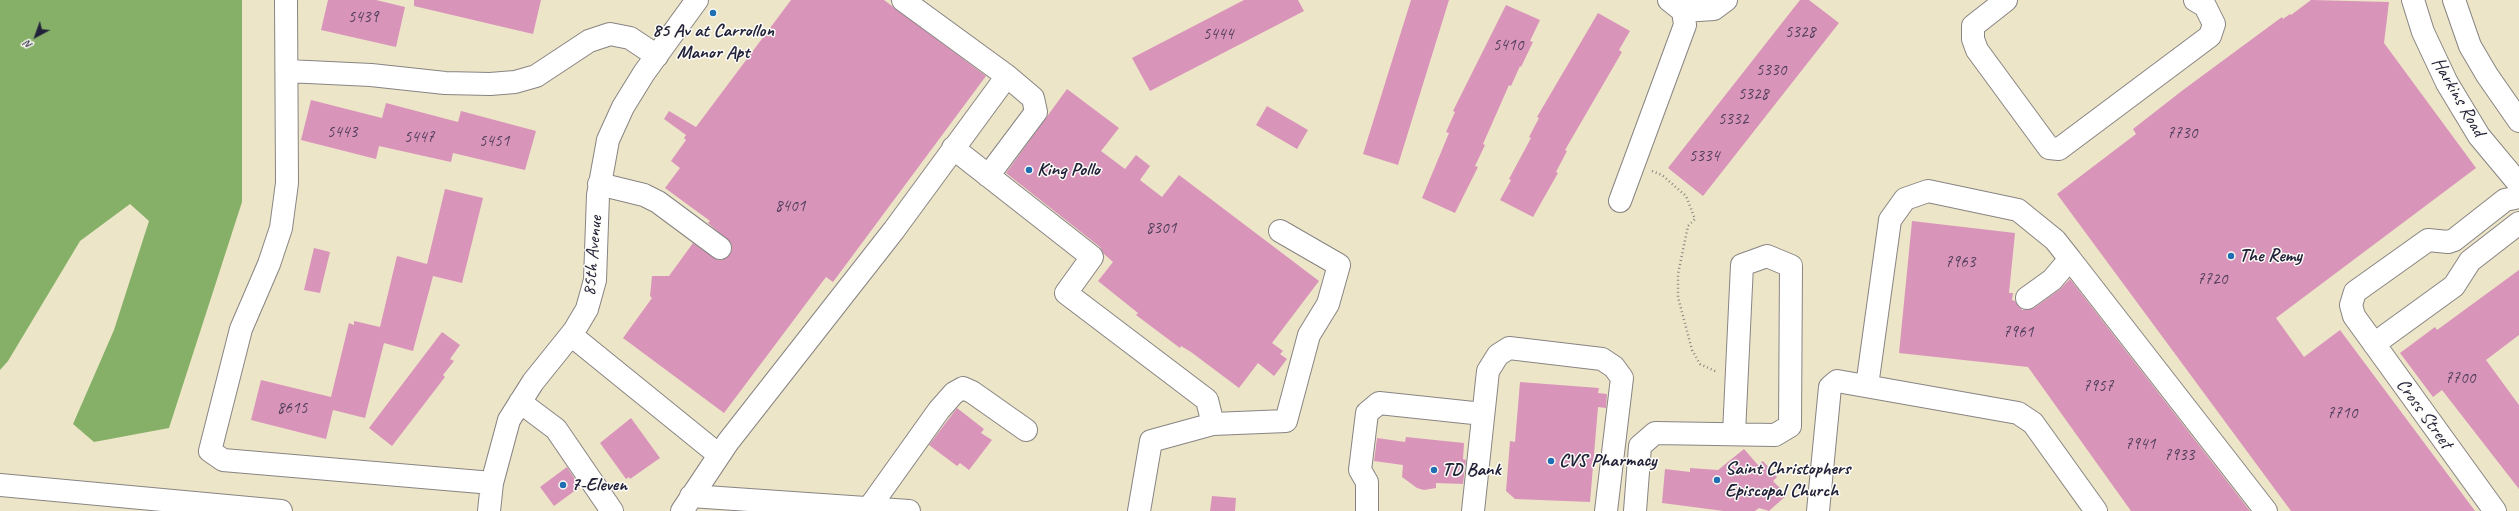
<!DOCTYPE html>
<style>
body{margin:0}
#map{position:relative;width:2519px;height:511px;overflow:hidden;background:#ede5c8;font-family:Caveat,sans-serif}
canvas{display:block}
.north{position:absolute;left:16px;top:16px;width:40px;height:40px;-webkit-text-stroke:3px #fdfcf7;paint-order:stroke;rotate:221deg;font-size:11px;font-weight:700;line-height:16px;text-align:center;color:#22223b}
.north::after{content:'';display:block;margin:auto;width:14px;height:18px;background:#22223b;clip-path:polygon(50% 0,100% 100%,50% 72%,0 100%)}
</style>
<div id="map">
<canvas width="2519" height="511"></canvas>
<div class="north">N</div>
</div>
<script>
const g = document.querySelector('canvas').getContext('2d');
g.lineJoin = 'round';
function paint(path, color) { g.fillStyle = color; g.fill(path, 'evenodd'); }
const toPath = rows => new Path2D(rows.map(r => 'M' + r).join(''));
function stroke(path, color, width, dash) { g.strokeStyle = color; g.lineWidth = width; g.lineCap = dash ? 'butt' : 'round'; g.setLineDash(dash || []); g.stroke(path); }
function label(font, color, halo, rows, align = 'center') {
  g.font = font + ' Caveat,sans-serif'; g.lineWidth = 3; g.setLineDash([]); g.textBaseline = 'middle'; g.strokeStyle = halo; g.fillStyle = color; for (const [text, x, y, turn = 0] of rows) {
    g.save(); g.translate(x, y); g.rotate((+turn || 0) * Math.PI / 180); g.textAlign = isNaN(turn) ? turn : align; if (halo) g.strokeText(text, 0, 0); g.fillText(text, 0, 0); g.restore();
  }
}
const forest = toPath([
 [0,0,242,0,242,202,169,428,94,442,73,424,114,330,149,221,130,204,80,241,8,361,0,370]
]);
const building = toPath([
 [328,0,376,0,405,7,396,47,321,30],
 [414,0,541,0,533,34,414,6],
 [791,0,884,0,986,76,833,282,826,277,724,413,623,338,652,298,650,296,652,276,669,276,693,243,718,260,725,259,732,250,731,243,708,223,710,221,665,188,680,168,671,161,686,140,684,138,686,135,664,119,669,111,696,127],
 [1244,0,1298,0,1304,11,1150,91,1132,58],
 [1411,0,1449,0,1398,165,1363,154],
 [1800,0,1809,0,1839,23,1703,196,1668,168],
 [2311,0,2389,2,2384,43,2476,168,2276,318,2304,357,2340,330,2475,511,2291,511,2057,194,2136,134,2133,129,2183,90,2282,17,2283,19,2290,14,2291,15],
 [1506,5,1540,20,1530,41,1533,42,1521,67,1520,66,1511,86,1509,85,1483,144,1485,145,1475,166,1478,167,1455,213,1422,198,1449,133,1446,132,1455,112,1453,111],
 [1598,13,1630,31,1619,50,1622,52,1565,150,1567,151,1556,172,1558,173,1533,217,1500,200,1511,180,1509,179,1531,138,1529,137,1539,118,1537,117],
 [1067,89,1119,128,1101,151,1125,169,1136,155,1150,166,1140,180,1162,197,1179,175,1319,281,1272,343,1283,351,1280,354,1287,359,1274,376,1258,363,1239,388,1191,352,1181,346,1180,348,1136,315,1138,313,1098,281,1113,262,1104,254,1100,247,1006,173],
 [311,100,382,118,386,103,458,122,461,111,536,131,525,170,453,153,451,162,379,146,376,159,301,140],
 [1267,106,1308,130,1297,149,1256,125],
 [445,189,483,198,462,283,433,276,413,351,384,343,365,418,333,410,326,439,251,420,261,380,331,397,349,323,354,325,354,321,380,327,397,256,427,264],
 [1912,221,2015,233,2009,293,2013,293,2012,300,2015,301,2022,310,2034,308,2059,290,2070,279,2250,511,2131,511,2028,367,1899,353],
 [314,248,330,252,320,293,304,290],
 [2519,270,2519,335,2486,360,2519,405,2519,489,2442,390,2433,397,2400,353,2435,327,2437,330],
 [442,332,460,345,450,359,454,361,443,375,445,377,392,446,369,428],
 [1520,382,1599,388,1598,393,1607,394,1606,408,1598,407,1590,502,1515,499,1506,491,1510,441,1515,442],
 [957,408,984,429,981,433,992,440,969,470,960,463,957,466,929,445],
 [631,418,660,458,630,479,629,477,626,479,600,443],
 [1406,437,1464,443,1463,459,1466,460,1463,484,1436,483,1436,488,1424,490,1417,488,1402,477,1403,465,1374,461,1377,438,1405,442],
 [1744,449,1758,465,1763,461,1777,477,1773,481,1787,495,1769,511,1759,508,1755,511,1724,511,1662,503,1665,469,1690,472,1690,468,1718,470],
 [567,467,580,487,554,506,540,487],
 [1212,496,1236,498,1235,511,1210,511]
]);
const path = toPath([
 [1652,171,1662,175,1686,196,1695,219,1688,226,1678,274,1678,297,1692,350,1700,364,1717,372]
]);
const minor = toPath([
 [286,0,287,183,281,228,269,264,241,329,210,451,223,460,492,483],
 [2006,0,1973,26,1973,39,1977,50,2049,148,2059,149,2210,36,2214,24,2205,6,2195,0],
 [2413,0,2423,32,2447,83,2479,136,2519,184],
 [2454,0,2470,46,2487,75,2519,121],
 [1683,11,1714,9,1726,0],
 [287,71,371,75,445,83,490,84,515,82,536,76,589,41,610,34,630,38,657,56],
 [953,148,1092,257,1066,293,1207,400,1213,424],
 [988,176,1036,112,1033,98,1007,76],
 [599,184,644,195,658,202,720,248],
 [1620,201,1685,25,1683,11,1669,0],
 [2070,259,2266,511],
 [571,335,719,455],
 [2374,344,2454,286,2470,261,2519,223],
 [1867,386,1890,220,1905,199,1928,191,2018,210,2055,240,2070,259,2052,280,2027,298],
 [520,402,556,429,612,511],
 [691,496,909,511],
 [869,508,939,410,954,393,963,388,972,392,1026,430],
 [489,511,492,483,509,420,533,382,574,331,587,309,595,280,598,195,608,140,623,107,644,73,697,0],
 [682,511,728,442,894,230,1007,76,903,0],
 [1139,511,1151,441,1213,424,1286,421,1309,335,1328,304,1339,265,1280,231],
 [1367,511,1367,482,1360,470,1367,413,1379,403,1483,414],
 [1473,511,1488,371,1498,355,1509,348,1602,359,1614,367,1622,378,1606,511],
 [1635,511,1640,446,1655,433,1775,435,1790,426,1791,266,1767,256,1742,265,1734,433],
 [1818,511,1830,387,1837,381,2018,413,2033,423,2096,511],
 [2495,511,2354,316,2351,305,2355,292,2428,240,2448,242,2454,240,2505,200,2519,197]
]);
const major = toPath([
 [0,485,281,511]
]);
const markers = [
 [713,13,4,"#1f6fb2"],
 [1029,170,4,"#1f6fb2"],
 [2231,256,4,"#1f6fb2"],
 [1551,461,4,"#1f6fb2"],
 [1434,470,4,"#1f6fb2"],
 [1717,480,4,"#1f6fb2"],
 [563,485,4,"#1f6fb2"]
];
const numberNames = [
 ["5439",363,18],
 ["5328",1800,33],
 ["5444",1218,35],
 ["5410",1508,46],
 ["5330",1771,71],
 ["5328",1753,95],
 ["5332",1733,120],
 ["5443",342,133],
 ["7730",2182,134],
 ["5447",419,138],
 ["5451",494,142],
 ["5334",1704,157],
 ["8401",790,207],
 ["8301",1161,229],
 ["7963",1960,263],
 ["7720",2212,280],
 ["7961",2018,333],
 ["7700",2460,379],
 ["7957",2098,387],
 ["8615",292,409],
 ["7710",2342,414],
 ["7941",2140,445],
 ["7933",2179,456]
];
const poiNames = [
 ["85 Av at Carrollon",713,31,"center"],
 ["Manor Apt",713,53,"center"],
 ["King Pollo",1037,170],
 ["The Remy",2239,256],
 ["CVS Pharmacy",1559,461],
 ["Saint Christophers",1725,469],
 ["Episcopal Church",1725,491],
 ["TD Bank",1442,470],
 ["7-Eleven",571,485]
];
const streetNames = [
 ["Harkins Road",2458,97,60],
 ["85th Avenue",593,256,-85],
 ["Cross Street",2424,414,54]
];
paint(forest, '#86b068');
paint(building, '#d994ba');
stroke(minor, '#888482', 24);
stroke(major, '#888482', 24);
stroke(path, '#888482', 2.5, [1, 3]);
stroke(minor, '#fff', 22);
stroke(major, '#fff', 22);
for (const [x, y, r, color] of markers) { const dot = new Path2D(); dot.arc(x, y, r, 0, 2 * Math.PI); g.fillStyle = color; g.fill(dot); stroke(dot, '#fdfcf7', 1.5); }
label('17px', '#503e5b', null, numberNames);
label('bold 19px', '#22223b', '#fdfcf7', poiNames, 'left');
label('19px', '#22223b', '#fdfcf7', streetNames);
</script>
